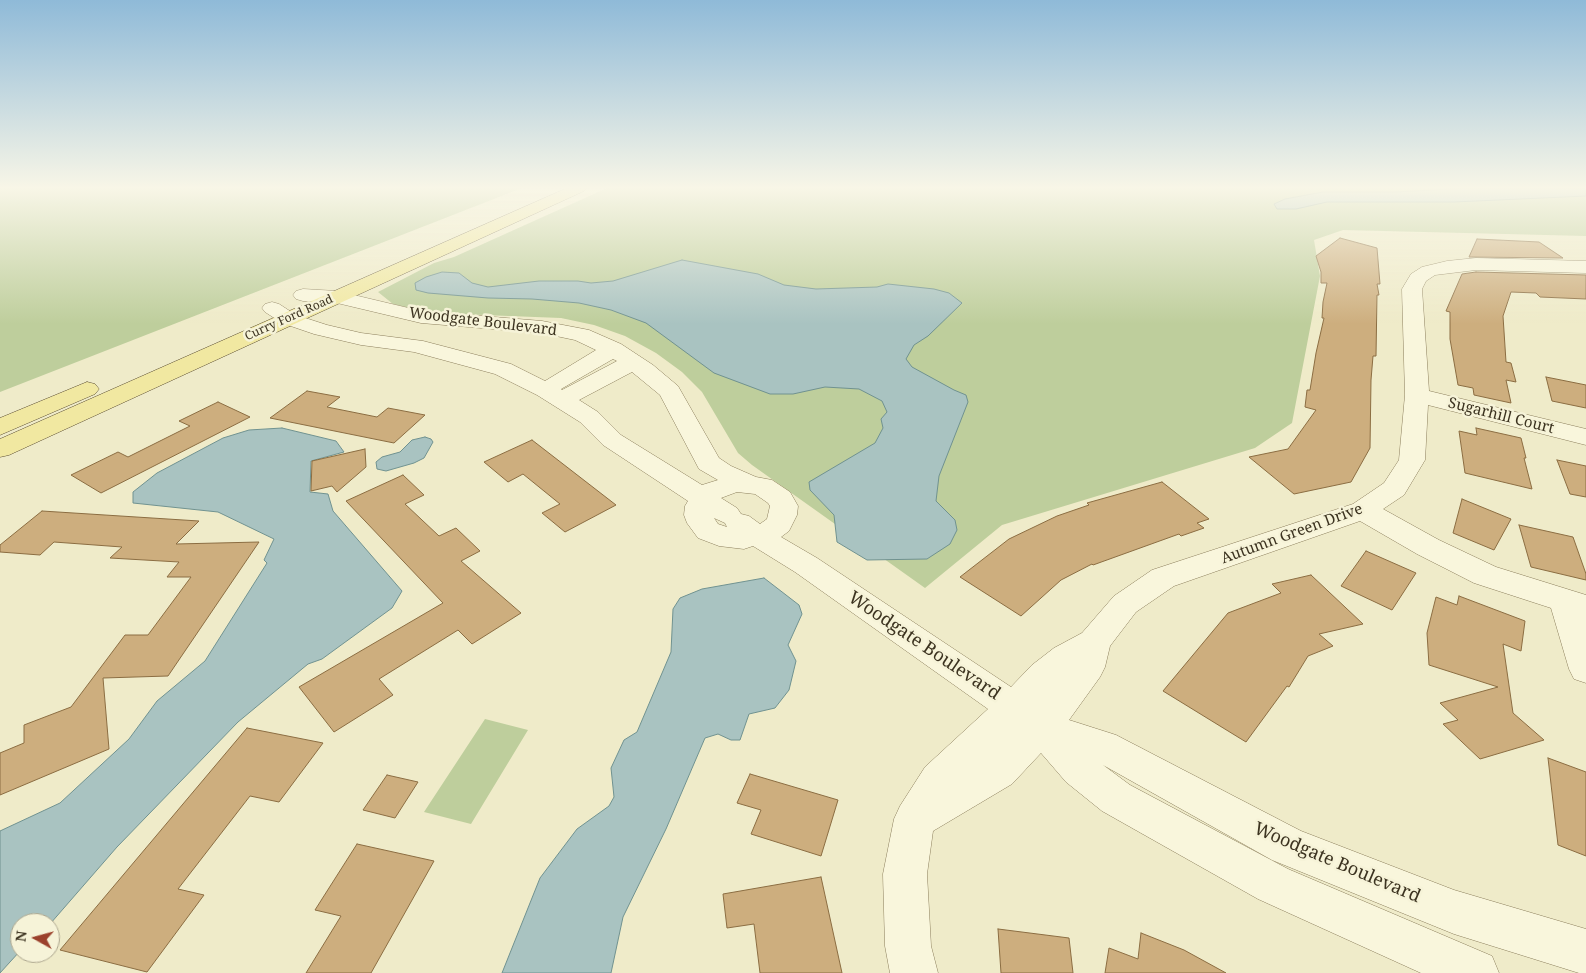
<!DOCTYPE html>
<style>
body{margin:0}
#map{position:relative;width:1586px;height:973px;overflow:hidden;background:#efebc9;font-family:"Noto Serif",serif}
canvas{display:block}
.north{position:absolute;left:10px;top:913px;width:50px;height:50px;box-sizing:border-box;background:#f6f3d8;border:1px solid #aca68e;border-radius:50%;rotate:277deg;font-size:14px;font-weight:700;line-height:20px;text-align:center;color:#3c3320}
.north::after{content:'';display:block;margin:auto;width:18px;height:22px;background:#9b412c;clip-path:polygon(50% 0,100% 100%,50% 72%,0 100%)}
</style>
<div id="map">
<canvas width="1586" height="973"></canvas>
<div class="north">N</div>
</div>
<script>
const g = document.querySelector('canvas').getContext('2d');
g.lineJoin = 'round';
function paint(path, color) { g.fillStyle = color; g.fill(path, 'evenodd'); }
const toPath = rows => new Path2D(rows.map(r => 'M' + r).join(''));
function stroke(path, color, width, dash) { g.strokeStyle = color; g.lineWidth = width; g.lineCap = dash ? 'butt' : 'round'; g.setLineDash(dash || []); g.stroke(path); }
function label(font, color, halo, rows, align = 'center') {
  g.font = font + ' "Noto Serif",serif'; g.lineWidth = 5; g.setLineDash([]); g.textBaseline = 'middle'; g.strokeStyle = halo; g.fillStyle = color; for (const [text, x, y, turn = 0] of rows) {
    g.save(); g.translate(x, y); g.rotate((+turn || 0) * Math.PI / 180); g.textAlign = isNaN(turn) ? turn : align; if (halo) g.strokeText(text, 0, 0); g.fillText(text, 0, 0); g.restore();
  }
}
const green = toPath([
 [0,188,522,188,0,392],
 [607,188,1586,188,1586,236,1343,230,1314,240,1320,276,1292,423,1255,448,1002,525,925,588,752,465,738,453,702,392,682,372,656,353,625,336,594,325,561,318,431,313,393,304,378,292,434,263,454,257],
 [485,719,528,730,471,824,424,812]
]);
const water = toPath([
 [1468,188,1586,188,1586,196,1454,202,1327,202,1296,209,1277,209,1274,204,1285,199,1323,192,1395,192,1468,188],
 [682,260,758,274,784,285,816,289,877,287,888,284,934,289,949,293,962,303,928,336,914,345,906,359,912,367,954,390,966,395,968,402,939,476,936,501,955,520,957,530,950,544,927,559,867,560,837,542,834,515,810,490,809,482,875,443,883,428,881,419,887,412,882,401,859,389,825,387,793,394,770,394,714,373,646,323,611,310,579,303,532,299,488,298,428,293,416,290,415,283,426,277,442,272,459,273,472,283,488,287,539,281,578,281,591,283,613,281,682,260],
 [282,428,336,441,344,452,311,461,310,492,328,494,333,511,402,591,392,608,322,659,308,664,238,722,117,847,50,924,20,923,20,951,0,973,0,831,60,803,129,739,157,701,205,661,267,563,264,560,274,539,218,512,133,503,133,492,157,473,223,438,249,430,282,428],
 [425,437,431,439,433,442,424,458,414,463,386,471,377,469,376,462,382,457,400,452,412,440,425,437],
 [764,578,799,605,802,614,788,645,796,661,789,690,775,708,749,714,740,740,731,740,718,734,705,738,666,829,623,917,611,973,502,973,540,878,577,829,609,806,614,797,611,768,624,740,637,732,671,652,673,609,680,598,702,589,764,578]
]);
const building = toPath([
 [1340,238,1377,248,1380,284,1377,284,1379,295,1377,295,1376,356,1373,356,1371,380,1370,448,1351,482,1294,494,1249,457,1288,449,1316,410,1305,407,1307,390,1310,390,1316,353,1324,318,1322,318,1323,302,1327,283,1321,283,1321,272,1316,256,1340,238],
 [1477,239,1539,242,1563,258,1469,257,1477,239],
 [1476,272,1586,275,1586,299,1540,297,1536,293,1511,292,1503,316,1506,362,1511,363,1516,382,1506,380,1511,403,1474,395,1473,388,1458,385,1450,339,1450,312,1446,311,1462,274,1476,272],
 [1546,377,1586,385,1586,408,1552,401,1546,377],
 [307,391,340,397,327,407,377,417,388,408,425,415,394,443,270,418,307,391],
 [218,402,250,417,101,493,71,475,118,452,128,457,190,426,179,421,218,402],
 [1476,428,1521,438,1526,458,1524,458,1532,489,1465,473,1459,431,1477,435,1476,428],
 [532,440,616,505,565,532,542,513,560,504,523,474,508,482,484,462,532,440],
 [365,449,366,467,337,492,332,486,311,491,312,461,365,449],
 [1557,460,1586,466,1586,497,1570,494,1557,460],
 [403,475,424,495,405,504,439,536,456,528,480,551,461,561,521,613,472,644,458,630,379,679,393,695,334,732,299,687,443,603,346,501,403,475],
 [1162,482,1209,519,1197,523,1204,528,1181,536,1179,534,1093,565,1092,564,1061,580,1021,616,960,577,1009,539,1057,516,1089,505,1087,503,1162,482],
 [1462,499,1511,519,1494,550,1453,533,1462,499],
 [42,511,199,521,176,544,259,542,168,676,103,678,109,749,0,795,0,753,24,743,24,725,71,707,125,635,148,635,191,577,167,577,179,562,110,558,122,547,54,542,40,555,0,552,0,545,42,511],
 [1519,525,1573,537,1586,574,1586,580,1531,567,1519,525],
 [1366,551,1416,573,1392,610,1341,586,1366,551],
 [1311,575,1363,624,1319,634,1333,646,1308,656,1289,687,1287,686,1246,742,1163,691,1228,613,1281,593,1272,584,1311,575],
 [1459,596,1525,621,1521,651,1503,644,1513,713,1544,740,1480,759,1443,724,1458,720,1440,703,1498,687,1429,665,1427,633,1436,597,1457,605,1459,596],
 [247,728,323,743,279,802,250,796,178,889,204,895,147,972,60,950,247,728],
 [1548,758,1586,772,1586,856,1558,845,1548,758],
 [750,774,838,800,821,856,751,834,761,810,737,803,750,774],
 [387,775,418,782,395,818,363,810,387,775],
 [357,844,434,861,371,973,306,973,341,916,315,910,357,844],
 [821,877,842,973,760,973,754,924,727,928,723,894,821,877],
 [998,929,1069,938,1073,973,1001,973,998,929],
 [1141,933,1184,950,1226,973,1105,973,1109,948,1138,959,1141,933]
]);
const minor = toPath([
 [1476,258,1586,261,1586,273,1476,270,1435,275,1426,281,1422,289,1429,391,1586,429,1586,445,1428,405,1425,460,1404,495,1383,509,1439,540,1496,567,1586,595,1586,683,1574,679,1569,669,1551,608,1474,583,1417,554,1360,521,1174,586,1136,612,1110,646,1105,667,1100,677,1069,720,1116,735,1301,831,1454,890,1586,929,1586,973,1579,973,1454,934,1272,860,1103,765,1130,785,1288,869,1492,956,1499,973,1421,973,1258,899,1102,811,1066,782,1041,753,1012,784,933,831,927,874,931,946,938,973,890,973,885,946,883,874,894,819,900,806,925,767,988,709,795,572,753,546,744,549,719,546,698,538,687,523,684,515,685,506,688,501,603,445,580,422,537,395,495,374,414,352,361,345,314,334,282,323,265,312,262,308,265,304,272,302,279,304,296,315,327,325,361,333,423,341,511,364,545,381,596,350,575,340,542,333,421,323,337,303,303,301,296,299,293,295,296,291,303,289,337,291,421,311,542,321,589,330,621,344,653,365,678,386,719,458,731,466,756,477,772,480,790,492,798,506,797,515,789,531,781,537,817,558,1011,687,1032,665,1054,648,1082,633,1114,596,1152,570,1353,504,1384,483,1399,460,1405,395,1402,289,1411,274,1422,267,1447,261,1476,258],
 [613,359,617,361,562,390,561,389,613,359],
 [632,372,660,395,699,469,718,480,702,485,621,435,598,412,579,400,632,372],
 [737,492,755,494,768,503,770,506,767,519,760,524,749,516,741,514,737,508,721,498,737,492],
 [714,518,725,523,727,527,718,524,714,518]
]);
const major = toPath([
 [567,188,587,188,584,191,9,455,0,457,0,439,567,188],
 [87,382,95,384,99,389,95,394,0,435,0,418,87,382]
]);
const farStreetnames = [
 ["Curry Ford Road",289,318,-24]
];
const streetNames = [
 ["Woodgate Boulevard",483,322,7],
 ["Sugarhill Court",1501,416,14],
 ["Autumn Green Drive",1292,534,-20]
];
const nearStreetnames = [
 ["Woodgate Boulevard",924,646,34],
 ["Woodgate Boulevard",1337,863,23]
];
paint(green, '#bece9c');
paint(water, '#a9c3c1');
stroke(water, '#709290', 1);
paint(building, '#cdae7e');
stroke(building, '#8b6d42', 1);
stroke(minor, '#8c7f5d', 1);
stroke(major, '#5a4c31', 1);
paint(minor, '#f9f6dc');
paint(major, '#f1e8a1');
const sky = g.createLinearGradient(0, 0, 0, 324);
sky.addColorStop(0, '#8fbad8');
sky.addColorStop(0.58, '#f8f6e7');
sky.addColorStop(1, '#f8f6e700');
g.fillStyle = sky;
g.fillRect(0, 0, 1586, 324);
label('12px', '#3c3320', '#f6f3d8', farStreetnames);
label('15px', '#3c3320', '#f6f3d8', streetNames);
label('18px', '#3c3320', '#f6f3d8', nearStreetnames);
</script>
